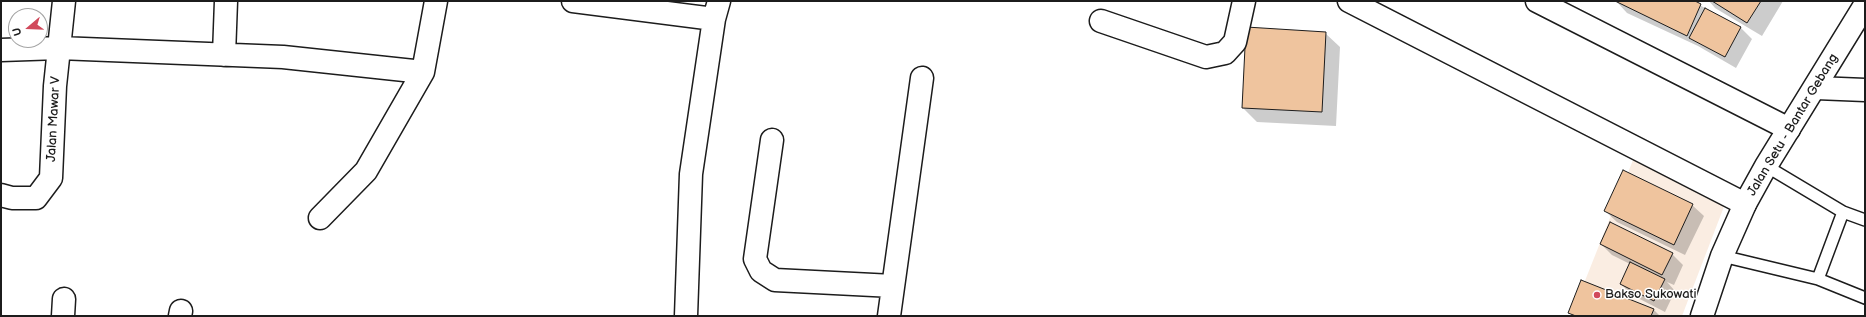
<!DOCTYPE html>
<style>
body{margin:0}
#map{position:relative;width:1866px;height:317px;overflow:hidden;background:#fff;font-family:"Balsamiq Sans",sans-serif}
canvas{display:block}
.frame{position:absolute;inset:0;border:2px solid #1c1c1c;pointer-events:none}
.north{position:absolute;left:8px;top:8px;width:40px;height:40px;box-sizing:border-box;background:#fff;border:1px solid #a4a4a4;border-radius:50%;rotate:251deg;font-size:11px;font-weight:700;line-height:16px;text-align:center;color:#1c1c1c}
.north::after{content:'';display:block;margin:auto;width:14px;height:18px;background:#d1495b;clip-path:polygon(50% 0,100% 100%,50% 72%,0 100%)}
</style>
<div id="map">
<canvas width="1866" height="317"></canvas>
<div class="frame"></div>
<div class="north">U</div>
</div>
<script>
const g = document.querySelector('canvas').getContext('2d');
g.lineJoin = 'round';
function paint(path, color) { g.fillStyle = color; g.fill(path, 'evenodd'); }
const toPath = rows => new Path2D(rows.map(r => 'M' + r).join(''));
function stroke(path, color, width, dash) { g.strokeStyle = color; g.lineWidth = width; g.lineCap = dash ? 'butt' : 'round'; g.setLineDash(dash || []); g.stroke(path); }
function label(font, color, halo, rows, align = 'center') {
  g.font = font + ' "Balsamiq Sans",sans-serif'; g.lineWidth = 3; g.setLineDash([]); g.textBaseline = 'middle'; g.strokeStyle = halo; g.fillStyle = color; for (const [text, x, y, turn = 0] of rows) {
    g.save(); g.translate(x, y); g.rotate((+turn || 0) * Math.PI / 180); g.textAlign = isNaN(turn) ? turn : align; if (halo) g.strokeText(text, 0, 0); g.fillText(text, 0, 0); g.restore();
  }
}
const built = toPath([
 [1633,160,1725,204,1682,316,1571,316]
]);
const shadow = toPath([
 [1616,1,1692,1,1740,27,1752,39,1736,68,1698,46,1627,13],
 [1709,1,1783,1,1762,36,1715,8],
 [1325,33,1340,47,1336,126,1257,122,1243,108],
 [1692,205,1704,216,1685,255,1617,222,1605,211],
 [1601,244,1672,254,1683,265,1674,285,1667,282,1675,291,1665,312,1632,295,1621,284,1630,264,1612,255],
 [1654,310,1660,316,1573,316,1570,313]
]);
const building = toPath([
 [1615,1,1695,1,1701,4,1687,36,1615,1],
 [1712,1,1761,1,1747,23,1712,1],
 [1705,8,1741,27,1725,57,1689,38,1705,8],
 [1246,27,1326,32,1322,112,1242,108,1246,27],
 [1623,170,1693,204,1674,245,1604,211,1623,170],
 [1610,222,1673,253,1662,275,1600,244,1610,222],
 [1630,262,1665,279,1654,301,1620,284,1630,262],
 [1581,280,1654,309,1651,316,1576,316,1568,313,1581,280]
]);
const service = toPath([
 [1766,166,1843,212,1865,220],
 [1722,256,1818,279,1843,212],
 [1818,279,1865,298]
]);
const minor = toPath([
 [573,1,714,19],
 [1349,1,1745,204],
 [1537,1,1789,129],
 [1101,21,1206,57,1225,53,1235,42,1244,1],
 [1,50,59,48,283,57,423,72],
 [224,55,226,1],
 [1816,88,1865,90],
 [772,140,755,259,761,271,775,280,893,286],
 [1,195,12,198,36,198,51,178,55,86,64,1],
 [320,218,366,171,423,72,436,1],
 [63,316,64,299],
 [180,316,181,311],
 [686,316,691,174,714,19,719,1],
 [889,316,922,78]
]);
const secondary = toPath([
 [1702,316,1722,256,1745,204,1766,166,1865,5]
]);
const markers = [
 [1597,295,4,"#d1495b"]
];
const streetNames = [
 ["Jalan Mawar V",54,119,-87],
 ["Jalan Setu - Bantar Gebang",1793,125,-59]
];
const poiNames = [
 ["Bakso Sukowati",1605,295]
];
paint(built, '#faede2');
paint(shadow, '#0003');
paint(building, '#efc49e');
stroke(building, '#1c1c1c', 1);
stroke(service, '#1c1c1c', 14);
stroke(minor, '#1c1c1c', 25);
stroke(secondary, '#1c1c1c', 25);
stroke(service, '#fff', 11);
stroke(minor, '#fff', 22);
stroke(secondary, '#fff', 22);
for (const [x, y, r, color] of markers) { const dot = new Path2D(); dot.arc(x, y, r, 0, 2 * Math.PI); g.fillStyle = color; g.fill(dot); stroke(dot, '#fff', 1.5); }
label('13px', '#1c1c1c', '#fff', streetNames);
label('13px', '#1c1c1c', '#fff', poiNames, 'left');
</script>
